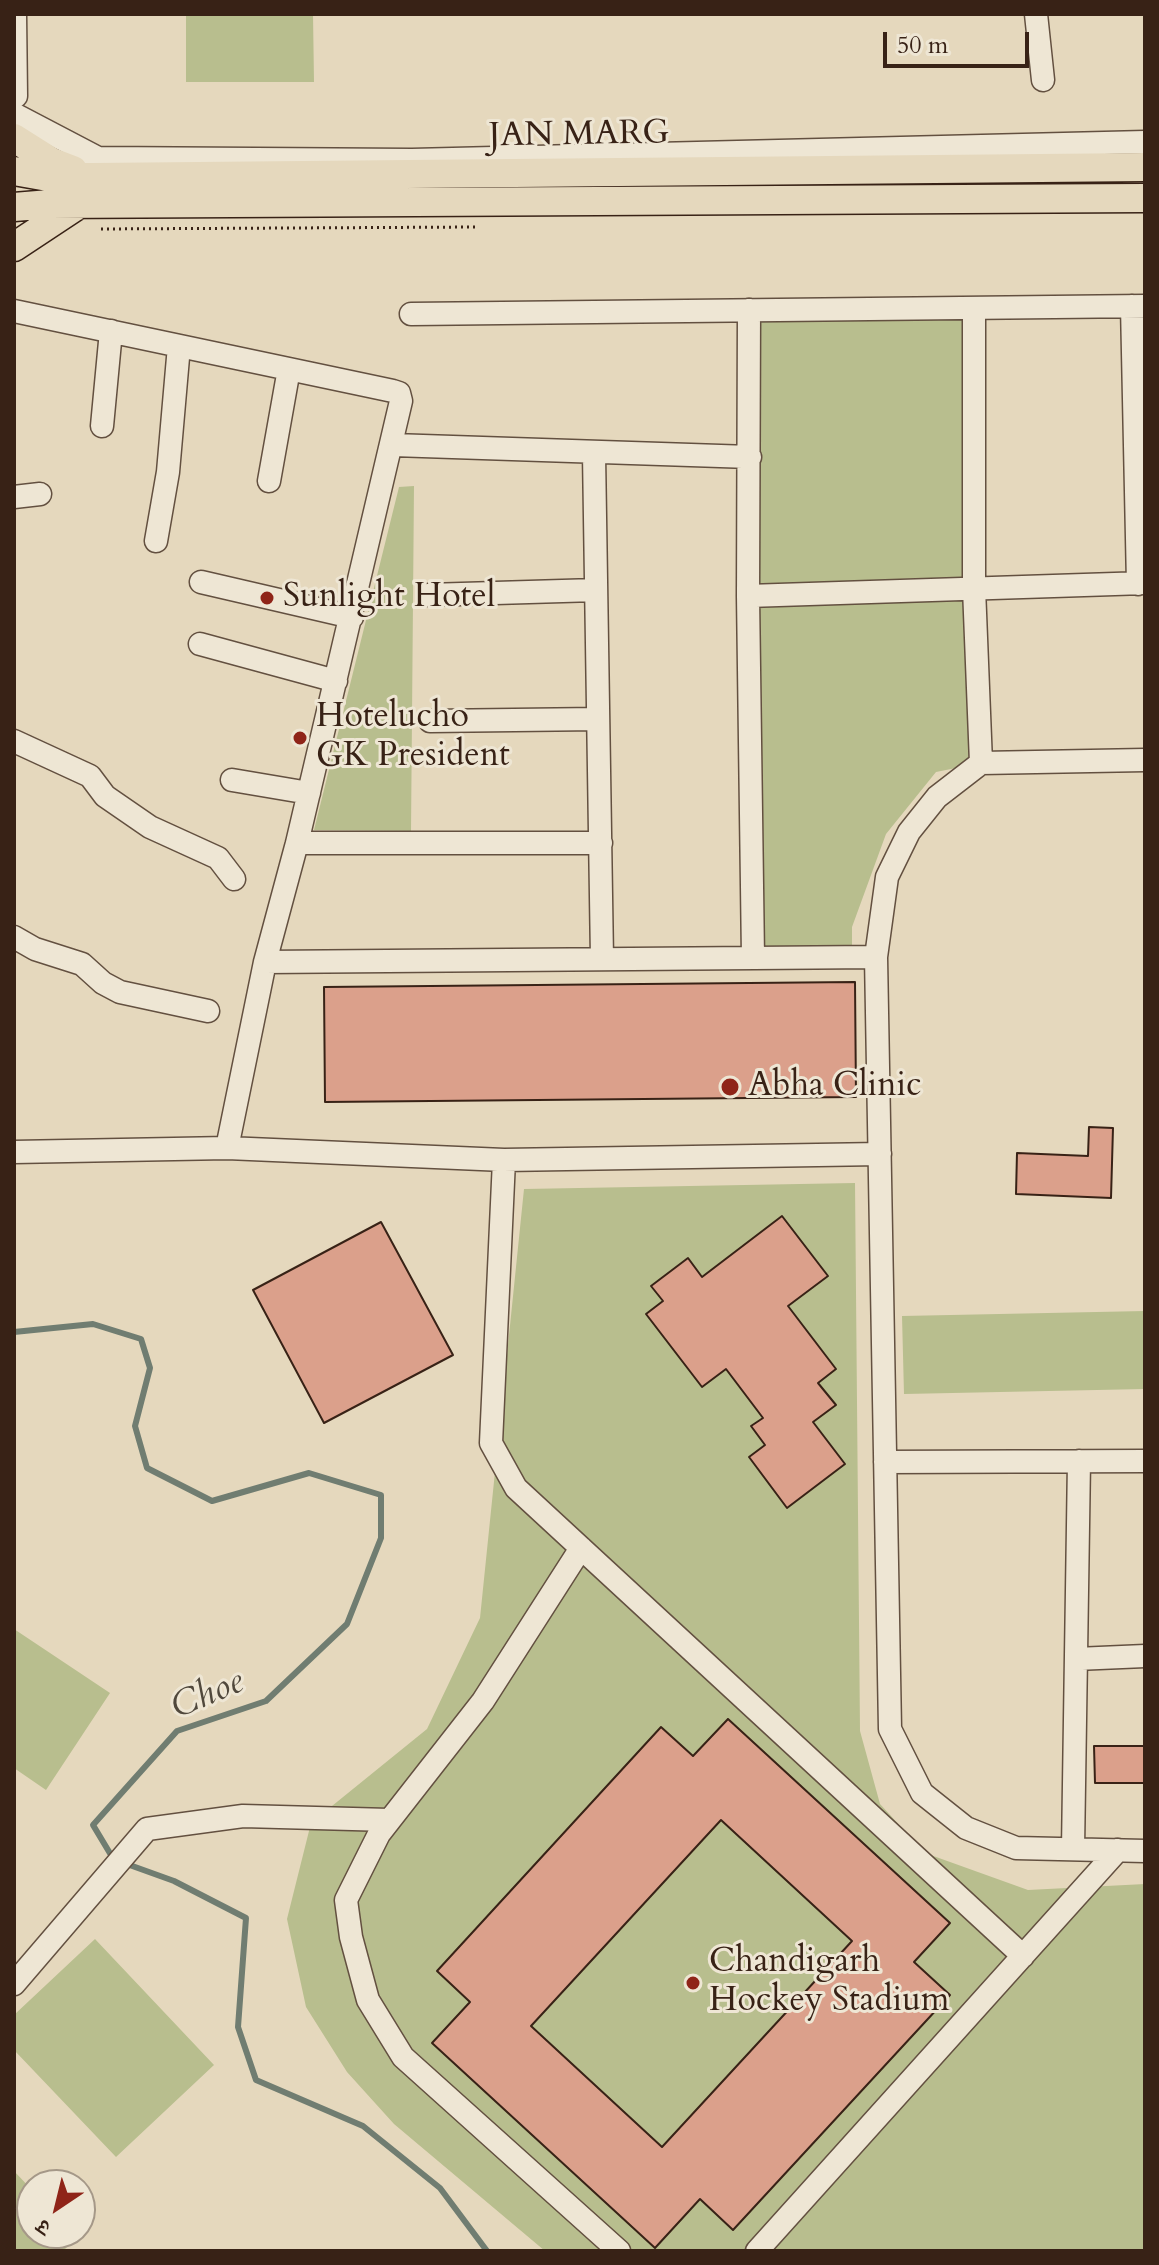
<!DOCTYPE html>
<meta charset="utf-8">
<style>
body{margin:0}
#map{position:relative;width:1159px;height:2265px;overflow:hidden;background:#e5d8bd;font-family:Cardo,"Noto Serif Devanagari",serif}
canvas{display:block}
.frame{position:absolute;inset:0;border:16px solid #382216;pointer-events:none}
.north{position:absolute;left:16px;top:2169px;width:80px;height:80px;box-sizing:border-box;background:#eee6d4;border:2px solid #a59888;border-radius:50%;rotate:215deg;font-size:22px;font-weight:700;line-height:32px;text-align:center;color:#382216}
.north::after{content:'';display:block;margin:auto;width:28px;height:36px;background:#8f2418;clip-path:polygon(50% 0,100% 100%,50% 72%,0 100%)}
.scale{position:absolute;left:883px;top:32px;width:146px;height:36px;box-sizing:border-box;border:4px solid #382216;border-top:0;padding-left:10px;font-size:24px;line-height:28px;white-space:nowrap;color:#382216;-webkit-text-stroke:6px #eee6d4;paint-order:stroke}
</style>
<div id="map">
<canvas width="1159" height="2265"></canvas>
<div class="frame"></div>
<div class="north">उ</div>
<div class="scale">50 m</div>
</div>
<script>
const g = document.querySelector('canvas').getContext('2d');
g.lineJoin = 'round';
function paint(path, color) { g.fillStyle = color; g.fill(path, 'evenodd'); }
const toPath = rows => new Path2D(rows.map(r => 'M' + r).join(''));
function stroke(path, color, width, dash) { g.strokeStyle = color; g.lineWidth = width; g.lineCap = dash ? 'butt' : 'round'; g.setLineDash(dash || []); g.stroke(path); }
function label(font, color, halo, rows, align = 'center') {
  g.font = font + ' Cardo,serif'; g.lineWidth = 6; g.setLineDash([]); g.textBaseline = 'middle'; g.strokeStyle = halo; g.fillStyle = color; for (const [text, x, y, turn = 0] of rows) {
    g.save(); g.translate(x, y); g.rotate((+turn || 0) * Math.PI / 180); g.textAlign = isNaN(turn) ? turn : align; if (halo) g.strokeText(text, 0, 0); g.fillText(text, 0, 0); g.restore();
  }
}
const green = toPath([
 [186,14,313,14,314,82,186,82],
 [974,308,981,763,936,772,886,834,852,927,852,957,753,958,749,310],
 [414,486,411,831,314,830,399,487],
 [855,1183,860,1731,880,1804,925,1853,1028,1890,1145,1884,1145,2251,545,2251,394,2124,347,2072,306,2007,287,1919,311,1823,427,1729,480,1618,524,1189],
 [1145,1311,1145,1389,904,1394,902,1316],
 [14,1629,110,1693,46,1790,14,1768],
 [95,1939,214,2065,116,2157,14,2050,14,2015],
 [14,2171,32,2190,32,2233,74,2233,77,2237,63,2251,14,2251]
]);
const stream = toPath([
 [14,1332,93,1324,141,1339,150,1368,135,1426,147,1468,212,1501,309,1473,381,1495,381,1538,347,1624,266,1701,177,1731,93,1825,114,1860],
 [124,1863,174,1881,246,1918,238,2027,256,2080,363,2126,440,2188,487,2251]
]);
const building = toPath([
 [855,982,856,1097,325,1102,324,987,855,982],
 [1089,1127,1113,1128,1111,1198,1016,1194,1017,1153,1088,1156,1089,1127],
 [782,1216,828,1276,788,1306,836,1369,818,1383,836,1405,813,1422,845,1464,787,1508,749,1457,765,1445,751,1426,763,1418,726,1369,702,1387,646,1314,663,1301,651,1286,688,1258,702,1277,782,1216],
 [381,1222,453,1355,324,1423,253,1290,381,1222],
 [728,1719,950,1923,914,1962,950,1995,733,2230,700,2199,655,2248,432,2043,470,2002,437,1971,661,1727,693,1756,728,1719],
 [721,1820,852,1941,662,2147,531,2026,721,1820],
 [1094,1746,1145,1746,1145,1783,1095,1783,1094,1746]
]);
const path = toPath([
 [101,229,477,227]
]);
const minor = toPath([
 [15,14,16,96],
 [1036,14,1043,80],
 [14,114,98,158,412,160,1145,142],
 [1132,306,1138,584],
 [974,308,974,588,981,763],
 [749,310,748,596,753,958],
 [14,311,393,391,399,393,401,401,297,843,265,962,227,1148],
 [411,314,1145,306],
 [102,426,111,331],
 [393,445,750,457],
 [594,454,602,959],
 [269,481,289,369],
 [14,497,40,494],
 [156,541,168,472,179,346],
 [201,582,352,617],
 [428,595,596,590],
 [748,596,1145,583],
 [200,644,336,681],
 [430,721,598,719],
 [14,741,90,776,105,796,150,827,218,858,234,879],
 [1145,760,981,763,937,797,909,832,887,877,876,957,890,1729,922,1793,966,1828,1016,1848,1145,1851],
 [232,780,309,793],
 [297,843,601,843],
 [14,937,35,949,82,964,103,983,120,992,208,1011],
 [265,962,876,957],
 [14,1152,227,1148,504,1160,880,1154],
 [504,1160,491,1443,516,1488,1023,1956],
 [885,1462,1145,1461],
 [581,1548,483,1701,379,1834,346,1900,351,1937,368,2000,403,2057,619,2251],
 [1076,1659,1145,1656],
 [1073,1849,1079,1461],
 [14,1984,147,1829,243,1816,389,1820],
 [757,2251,1118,1850]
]);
const major = toPath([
 [14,138,52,162,73,170],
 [14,171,48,177,93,177,1145,167],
 [14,207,50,204,1145,198],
 [14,247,79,204]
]);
const markers = [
 [267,598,8,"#8f2418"],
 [300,738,8,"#8f2418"],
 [730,1087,10,"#8f2418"],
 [693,1983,8,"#8f2418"]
];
const streetNames = [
 ["JAN MARG",579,136,-1]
];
const poiNames = [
 ["Sunlight Hotel",283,598],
 ["Hotelucho",316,718],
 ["GK President",316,757],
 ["Abha Clinic",748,1087],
 ["Chandigarh",709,1963],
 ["Hockey Stadium",709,2002]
];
const waterNames = [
 ["Choe",208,1696,-23]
];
paint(green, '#b8be8e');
stroke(stream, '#707d71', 6);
paint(building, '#dba08b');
stroke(building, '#382216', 2);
stroke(minor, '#635040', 25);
stroke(major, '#382216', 31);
stroke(path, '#382216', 3, [2, 4]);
stroke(minor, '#eee6d4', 22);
stroke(major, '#e5d8bd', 28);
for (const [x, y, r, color] of markers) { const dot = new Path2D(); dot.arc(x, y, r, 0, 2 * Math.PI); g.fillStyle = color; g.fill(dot); stroke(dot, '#eee6d4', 3); }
label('34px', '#382216', '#eee6d4', streetNames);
label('34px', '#382216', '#eee6d4', poiNames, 'left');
label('italic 36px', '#50483c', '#eee6d4', waterNames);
</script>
